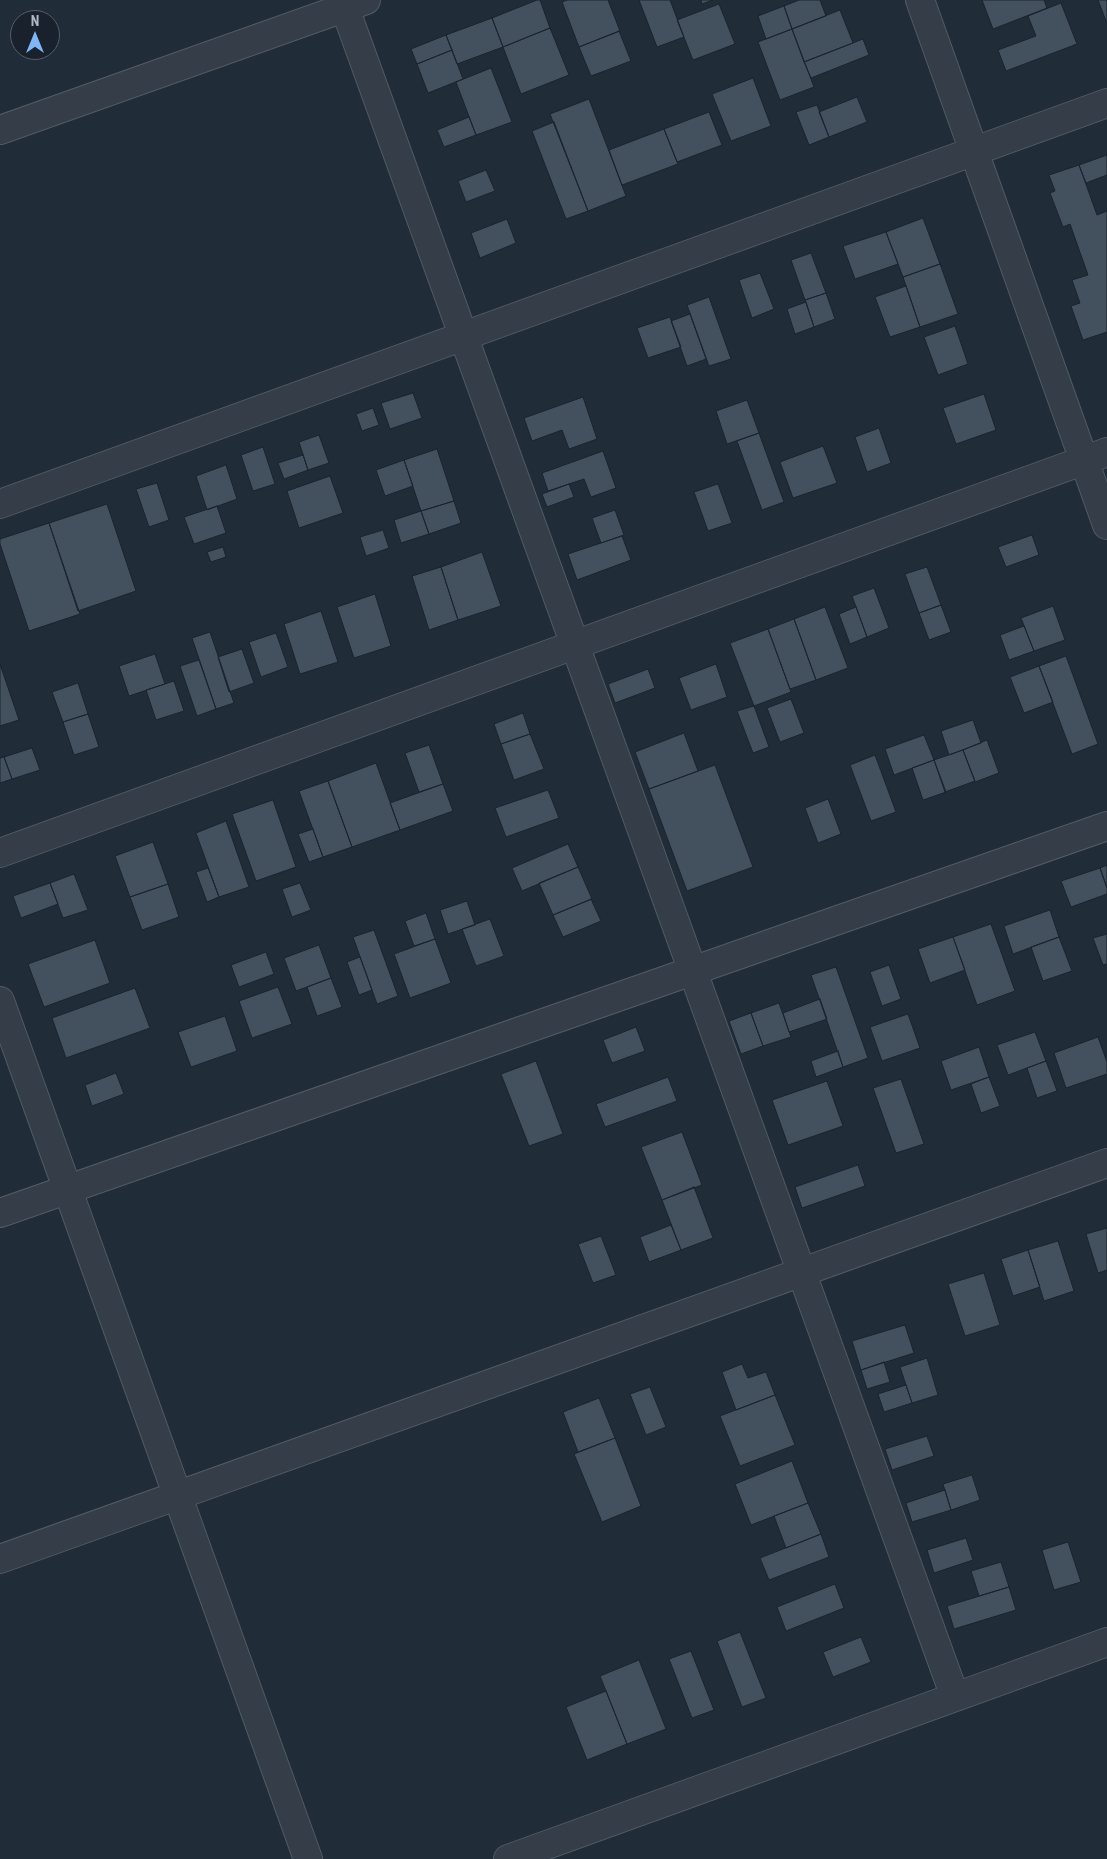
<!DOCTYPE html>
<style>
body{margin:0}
#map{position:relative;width:1107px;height:1859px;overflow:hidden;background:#202c37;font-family:"Roboto Condensed",sans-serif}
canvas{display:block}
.north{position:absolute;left:10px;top:10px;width:50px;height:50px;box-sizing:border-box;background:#19222c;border:1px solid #555e69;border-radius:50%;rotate:0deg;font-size:14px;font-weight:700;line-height:20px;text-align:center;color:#aeb8c5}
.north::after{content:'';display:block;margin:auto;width:18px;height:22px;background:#80b6f7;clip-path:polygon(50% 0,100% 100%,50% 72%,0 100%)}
</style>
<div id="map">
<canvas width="1107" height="1859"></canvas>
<div class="north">N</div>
</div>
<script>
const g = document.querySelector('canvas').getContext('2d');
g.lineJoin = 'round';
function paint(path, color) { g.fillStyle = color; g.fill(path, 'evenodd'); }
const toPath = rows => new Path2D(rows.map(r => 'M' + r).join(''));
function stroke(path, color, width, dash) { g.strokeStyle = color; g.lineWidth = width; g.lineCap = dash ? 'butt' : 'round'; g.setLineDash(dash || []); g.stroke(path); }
const building = toPath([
 [537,0,540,0,550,28,503,47,492,18,537,0],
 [567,0,608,0,620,31,579,47,562,2,567,0],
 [639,0,670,0,684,37,657,47,639,0],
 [701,0,713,0,702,4,701,0],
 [799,0,820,0,826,16,792,29,784,6,799,0],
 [982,0,1044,0,1047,8,993,29,982,0],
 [1098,0,1107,0,1107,21,1106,21,1098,0],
 [1061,3,1077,44,1006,71,998,50,1036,36,1028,16,1061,3],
 [719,4,735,44,693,60,677,20,719,4],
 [784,6,792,29,766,39,758,16,784,6],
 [840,10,853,43,804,62,792,29,840,10],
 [492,18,503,47,457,64,446,35,492,18],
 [550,28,569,75,521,94,503,47,550,28],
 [792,29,814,87,780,100,758,42,792,29],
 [619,31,631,61,591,76,579,47,619,31],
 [446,35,452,50,417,64,411,49,446,35],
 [863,39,869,55,811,78,804,62,863,39],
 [452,50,463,79,428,93,417,64,452,50],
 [491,68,512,122,476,135,456,82,491,68],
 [753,78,771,126,731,141,712,94,753,78],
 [857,97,867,122,829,137,819,112,857,97],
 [589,99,626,196,588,211,550,114,589,99],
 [817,105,829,137,809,145,796,112,817,105],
 [709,112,722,145,677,162,664,129,709,112],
 [469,117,476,135,444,147,437,130,469,117],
 [554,122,588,211,566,219,532,131,554,122],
 [664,129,678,164,622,185,609,150,664,129],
 [1107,155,1107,175,1086,183,1079,165,1107,155],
 [1079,165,1097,215,1107,211,1107,332,1083,340,1071,306,1080,303,1072,280,1088,275,1070,224,1063,227,1050,193,1055,191,1049,175,1079,165],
 [486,170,495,191,466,202,458,181,486,170],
 [923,218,940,264,903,277,886,232,923,218],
 [507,219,516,243,480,258,471,233,507,219],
 [886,232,898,264,855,279,843,246,886,232],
 [811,253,826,293,805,300,791,260,811,253],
 [940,264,958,314,920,327,903,277,940,264],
 [760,273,774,309,752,318,739,280,760,273],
 [906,286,920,327,890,337,875,297,906,286],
 [826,293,835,319,814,327,805,300,826,293],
 [709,297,731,359,709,366,687,305,709,297],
 [806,302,814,327,795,334,787,309,806,302],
 [690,314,706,359,687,366,671,321,690,314],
 [670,317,681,347,648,358,637,328,670,317],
 [955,326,968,364,938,375,924,337,955,326],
 [413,393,422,418,390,429,381,403,413,393],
 [984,394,996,430,956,444,943,408,984,394],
 [583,397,597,439,569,449,562,430,532,441,524,418,583,397],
 [747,400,759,433,727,444,716,411,747,400],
 [373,408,379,425,362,431,356,414,373,408],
 [879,428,891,463,867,472,855,437,879,428],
 [759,433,784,502,762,510,737,441,759,433],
 [319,435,329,463,308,470,299,442,319,435],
 [823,446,837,483,793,498,780,462,823,446],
 [263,447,275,484,253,491,241,455,263,447],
 [437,449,454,501,421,511,404,460,437,449],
 [603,451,616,488,591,497,584,479,548,491,542,473,603,451],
 [303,455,308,470,284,479,278,463,303,455],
 [404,460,413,486,385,496,376,470,404,460],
 [226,465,237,499,207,510,196,476,226,465],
 [330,476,343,513,299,528,287,491,330,476],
 [157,483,169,520,149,527,136,489,157,483],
 [569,484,574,497,547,507,542,494,569,484],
 [718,484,732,523,708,531,694,492,718,484],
 [454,501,461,523,429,534,421,511,454,501],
 [107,504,136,591,78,611,49,523,107,504],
 [217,506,226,533,194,544,184,517,217,506],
 [615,510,624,535,601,543,592,518,615,510],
 [421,511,429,534,401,543,394,520,421,511],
 [49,523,80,614,29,631,0,544,0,539,49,523],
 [383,530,389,548,366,556,360,537,383,530],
 [1032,535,1039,555,1006,567,998,547,1032,535],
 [622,536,631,560,577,580,568,554,622,536],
 [223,547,226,557,211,562,207,552,223,547],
 [482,552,501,606,458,620,441,567,482,552],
 [441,567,458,620,429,630,412,576,441,567],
 [927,567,941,605,919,613,905,574,927,567],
 [874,588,889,628,867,637,852,596,874,588],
 [375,594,391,646,354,658,337,607,375,594],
 [941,605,951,632,929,640,919,613,941,605],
 [1053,606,1065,640,1034,651,1021,618,1053,606],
 [825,607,848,668,816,680,794,619,825,607],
 [856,607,867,637,850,644,839,614,856,607],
 [321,611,338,662,300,674,284,624,321,611],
 [794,619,816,680,790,689,768,629,794,619],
 [1024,626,1034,651,1009,660,1000,635,1024,626],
 [768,629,791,692,754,706,730,643,768,629],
 [210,632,234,703,216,709,192,638,210,632],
 [276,633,288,667,261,677,249,642,276,633],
 [242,649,254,683,229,692,218,657,242,649],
 [155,654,165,684,129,696,119,666,155,654],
 [1066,656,1098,744,1072,754,1039,666,1066,656],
 [199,660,216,709,197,716,180,666,199,660],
 [0,664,19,720,0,726,0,664],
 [716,664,727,697,691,710,679,678,716,664],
 [1039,666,1053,702,1024,713,1010,677,1039,666],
 [648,669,655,688,615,703,608,684,648,669],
 [174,681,184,711,156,720,146,690,174,681],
 [78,683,88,714,63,722,52,692,78,683],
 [791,699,804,733,780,742,767,708,791,699],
 [754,706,769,747,753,753,737,711,754,706],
 [523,713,530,734,501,744,494,724,523,713],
 [88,714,99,747,74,755,63,722,88,714],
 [973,720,981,743,949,755,941,731,973,720],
 [684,733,698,771,649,789,635,752,684,733],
 [530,734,544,769,514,780,501,744,530,734],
 [924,735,934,760,894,775,885,749,924,735],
 [987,740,999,773,975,782,963,750,987,740],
 [429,745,443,784,419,792,405,753,429,745],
 [32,748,40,770,12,779,4,757,32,748],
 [963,750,975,781,945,792,934,760,963,750],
 [875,755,896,812,871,821,850,765,875,755],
 [4,757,12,779,0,783,0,758,4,757],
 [934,760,946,792,923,800,912,768,934,760],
 [376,763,400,830,352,847,328,781,376,763],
 [715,765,753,867,687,891,649,789,715,765],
 [328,781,352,847,323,857,299,791,328,781],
 [443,784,453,811,400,830,390,803,443,784],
 [548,790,559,818,506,837,495,808,548,790],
 [828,799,841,834,818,843,805,808,828,799],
 [273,800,296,867,256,881,232,814,273,800],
 [226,821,249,887,219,897,196,833,226,821],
 [313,829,323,857,309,862,298,834,313,829],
 [153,842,168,884,130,897,115,856,153,842],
 [568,844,578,867,522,891,512,868,568,844],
 [1107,865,1107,888,1100,868,1107,865],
 [578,867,592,899,553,915,539,883,578,867],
 [208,868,219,897,207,902,196,872,208,868],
 [1100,868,1107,888,1107,894,1071,907,1061,881,1100,868],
 [74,874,88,910,63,918,50,883,74,874],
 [50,883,58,904,21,918,13,896,50,883],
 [300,883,311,910,292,917,282,889,300,883],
 [168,884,179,917,142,930,130,897,168,884],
 [591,899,601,921,563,937,553,915,591,899],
 [467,901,475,925,448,934,440,910,467,901],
 [1050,910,1059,937,1013,954,1004,926,1050,910],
 [426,913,435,939,414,946,405,921,426,913],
 [490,919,504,956,476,966,462,929,490,919],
 [991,924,1015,991,977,1005,953,937,991,924],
 [374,930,398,996,377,1004,353,937,374,930],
 [1107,934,1107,964,1103,965,1093,938,1107,934],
 [953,937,965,970,930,983,918,949,953,937],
 [1059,937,1072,971,1043,981,1031,947,1059,937],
 [435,939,451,983,410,998,394,954,435,939],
 [95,940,110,983,44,1007,28,964,95,940],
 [319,945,331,978,296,991,284,958,319,945],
 [266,952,274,974,239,987,231,965,266,952],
 [360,957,372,990,359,995,347,962,360,957],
 [889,965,901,999,882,1006,870,972,889,965],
 [836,967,868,1058,843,1067,811,975,836,967],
 [331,978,342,1007,317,1016,307,987,331,978],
 [278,987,292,1024,252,1038,239,1001,278,987],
 [135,988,150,1028,66,1058,52,1018,135,988],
 [820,999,827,1019,789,1032,783,1013,820,999],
 [779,1003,791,1037,763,1046,751,1013,779,1003],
 [751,1013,763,1046,741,1054,729,1021,751,1013],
 [908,1014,920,1048,882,1061,870,1027,908,1014],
 [225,1016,237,1051,191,1067,178,1032,225,1016],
 [636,1027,645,1051,612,1063,603,1040,636,1027],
 [1035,1032,1046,1061,1008,1075,997,1045,1035,1032],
 [1098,1037,1107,1062,1107,1074,1066,1088,1054,1053,1098,1037],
 [979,1047,989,1077,951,1090,941,1061,979,1047],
 [838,1051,843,1067,816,1077,811,1061,838,1051],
 [536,1061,563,1134,529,1146,501,1074,536,1061],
 [1046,1061,1057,1091,1037,1098,1027,1068,1046,1061],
 [116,1073,124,1094,92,1106,85,1085,116,1073],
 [668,1077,677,1101,605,1127,596,1104,668,1077],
 [989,1077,1000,1106,981,1113,971,1084,989,1077],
 [901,1079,924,1144,896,1153,873,1088,901,1079],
 [827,1081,843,1126,788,1145,772,1100,827,1081],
 [682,1132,702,1185,662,1200,641,1147,682,1132],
 [858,1165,865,1186,802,1208,795,1187,858,1165],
 [694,1187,713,1238,681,1250,662,1200,694,1187],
 [671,1225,681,1250,649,1262,640,1237,671,1225],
 [1107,1228,1107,1270,1098,1273,1086,1234,1107,1228],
 [601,1236,616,1275,593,1283,578,1244,601,1236],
 [1058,1241,1074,1291,1044,1301,1028,1250,1058,1241],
 [1028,1250,1040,1287,1013,1296,1001,1259,1028,1250],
 [984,1273,1000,1325,965,1336,948,1284,984,1273],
 [905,1325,914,1353,861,1370,852,1341,905,1325],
 [927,1358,938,1395,912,1403,900,1367,927,1358],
 [884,1362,890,1382,867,1389,861,1370,884,1362],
 [742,1364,748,1378,766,1372,775,1395,736,1410,722,1372,742,1364],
 [906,1385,912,1403,884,1412,878,1394,906,1385],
 [650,1387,666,1427,646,1435,630,1394,650,1387],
 [775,1395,795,1445,740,1466,720,1416,775,1395],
 [599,1398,615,1438,578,1452,563,1412,599,1398],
 [927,1436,934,1456,892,1470,885,1449,927,1436],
 [615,1438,641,1506,602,1522,574,1454,615,1438],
 [792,1461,808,1503,751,1525,735,1484,792,1461],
 [972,1475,980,1500,951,1510,943,1484,972,1475],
 [945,1490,951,1510,912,1522,906,1503,945,1490],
 [808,1503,821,1534,786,1548,774,1516,808,1503],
 [821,1534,829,1557,769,1580,760,1558,821,1534],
 [966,1538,973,1560,934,1573,927,1550,966,1538],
 [1068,1542,1081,1582,1054,1590,1042,1550,1068,1542],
 [1001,1562,1009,1587,979,1596,971,1571,1001,1562],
 [835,1584,844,1608,786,1631,777,1607,835,1584],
 [1009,1587,1016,1610,954,1629,947,1606,1009,1587],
 [740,1632,766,1698,742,1707,717,1641,740,1632],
 [861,1637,871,1662,833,1677,823,1652,861,1637],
 [691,1651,714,1710,692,1718,669,1659,691,1651],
 [639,1660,666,1729,627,1744,600,1676,639,1660],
 [606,1691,627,1744,587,1760,566,1707,606,1691]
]);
const street = toPath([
 [342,0,955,1697],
 [920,0,1107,525],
 [0,130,366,0],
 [0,504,1107,103],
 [0,853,1107,452],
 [0,1001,308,1859],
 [0,1213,1107,826],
 [0,1559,1107,1163],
 [508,1859,1107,1642]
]);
paint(building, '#43515f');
stroke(building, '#1b242e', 1);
stroke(street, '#515b66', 30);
stroke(street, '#343d48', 28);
</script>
